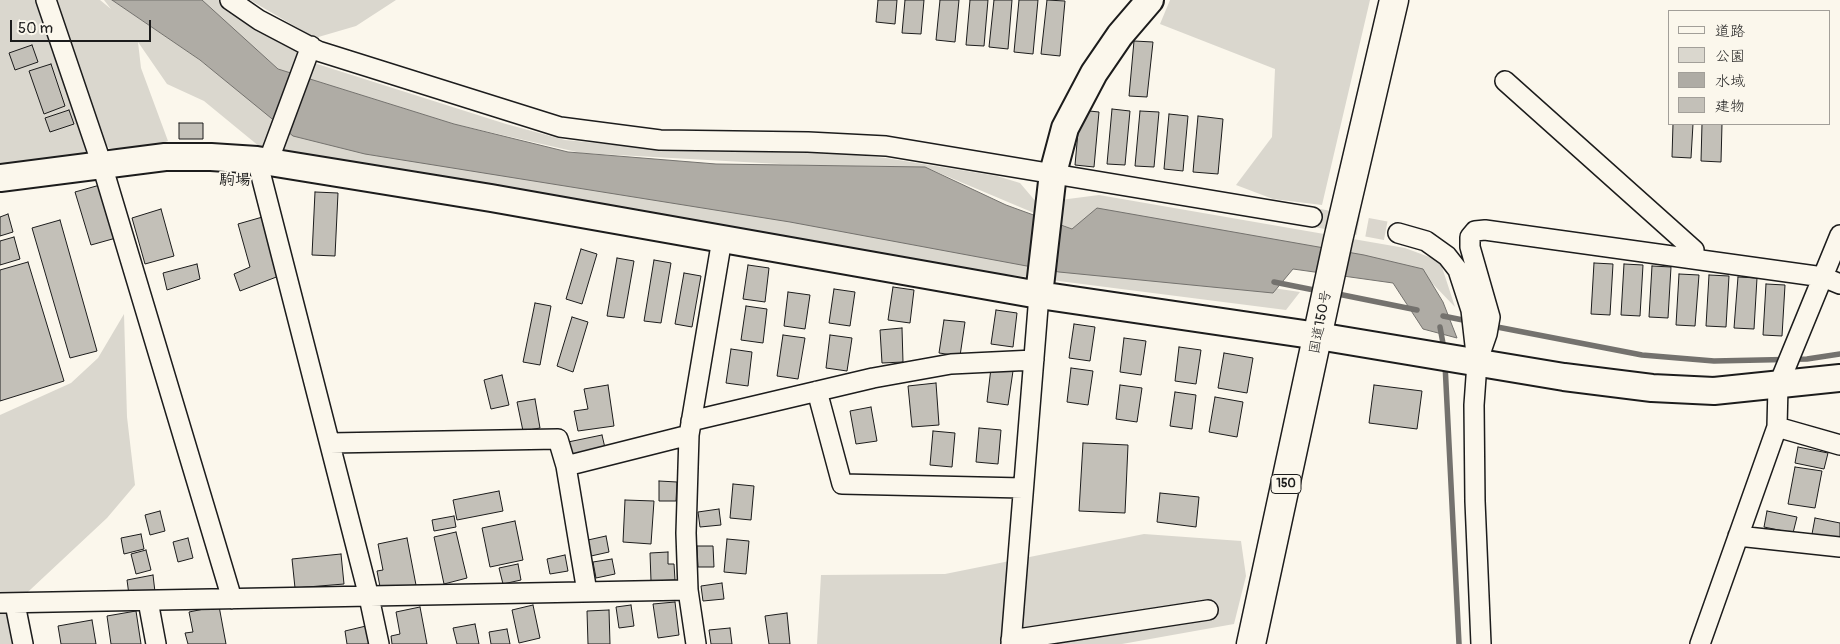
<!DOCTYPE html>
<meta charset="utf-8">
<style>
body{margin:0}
#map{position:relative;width:1840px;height:644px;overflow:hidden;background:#fbf7ec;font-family:Pangolin,"Klee One",sans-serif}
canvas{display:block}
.legend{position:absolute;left:1668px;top:10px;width:162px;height:115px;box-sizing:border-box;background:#fbf7ec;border:1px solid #a29f99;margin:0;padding:6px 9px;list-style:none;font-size:15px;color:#1c1c1c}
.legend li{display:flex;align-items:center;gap:10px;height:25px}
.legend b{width:25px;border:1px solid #a29f99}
.scale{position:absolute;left:10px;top:20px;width:141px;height:22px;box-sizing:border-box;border:2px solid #1c1c1c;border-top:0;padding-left:6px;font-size:15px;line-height:18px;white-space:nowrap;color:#1c1c1c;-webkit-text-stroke:4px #fbf7ec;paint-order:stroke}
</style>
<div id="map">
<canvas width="1840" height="644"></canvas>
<ul class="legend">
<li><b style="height:6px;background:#fbf7ec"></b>道路</li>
<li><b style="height:14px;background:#dad7ce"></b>公園</li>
<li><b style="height:14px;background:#afaca5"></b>水域</li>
<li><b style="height:14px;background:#c3c0b8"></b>建物</li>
</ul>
<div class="scale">50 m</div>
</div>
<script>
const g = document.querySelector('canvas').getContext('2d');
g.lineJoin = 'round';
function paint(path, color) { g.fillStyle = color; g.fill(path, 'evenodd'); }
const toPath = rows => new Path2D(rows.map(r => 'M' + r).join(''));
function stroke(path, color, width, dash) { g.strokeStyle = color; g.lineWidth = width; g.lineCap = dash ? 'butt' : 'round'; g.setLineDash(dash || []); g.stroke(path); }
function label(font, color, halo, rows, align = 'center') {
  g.font = font + ' Pangolin,"Klee One",sans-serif'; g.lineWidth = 4; g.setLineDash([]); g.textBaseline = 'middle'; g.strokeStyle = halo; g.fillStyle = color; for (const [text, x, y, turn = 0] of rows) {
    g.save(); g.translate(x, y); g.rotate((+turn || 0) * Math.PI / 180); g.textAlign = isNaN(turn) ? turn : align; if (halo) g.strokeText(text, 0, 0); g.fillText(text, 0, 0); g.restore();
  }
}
const green = toPath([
 [0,0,100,0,111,9,104,0,112,0,194,56,302,138,372,155,1300,292,1286,310,894,260,285,156,260,147,204,101,167,84,138,42,141,68,168,141,144,150,109,148,98,136,102,165,0,178],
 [200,0,230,0,314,63,506,124,565,140,648,148,775,147,886,158,997,176,1020,183,1037,203,1099,195,1405,248,1440,261,1455,307,1430,281,1072,229,925,167,798,165,581,153,454,124,278,69],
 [250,0,396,0,356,26,315,38],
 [1170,0,1370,0,1322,205,1273,199,1236,185,1272,137,1275,69,1160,24],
 [124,314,127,417,135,485,107,518,15,604,23,644,0,644,0,415,71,383,98,358],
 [1144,534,1241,541,1246,576,1234,624,1122,644,817,644,821,575,945,574]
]);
const water = toPath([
 [112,0,202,0,278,69,454,124,568,152,716,164,925,167,1006,205,1072,229,1097,208,1364,255,1423,269,1443,302,1457,338,1423,329,1393,283,1293,269,1273,293,1059,272,790,222,365,154,293,136,200,60,112,0]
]);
const stream = toPath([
 [1274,282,1319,291],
 [1333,293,1417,310],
 [1443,316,1468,321],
 [1492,326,1642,355,1714,361,1807,359,1840,354],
 [1440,327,1444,349],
 [1445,364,1459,644]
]);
const building = toPath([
 [878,0,897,0,895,24,876,22,878,0],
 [905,0,924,0,921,34,902,33,905,0],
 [940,0,959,0,955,42,936,40,940,0],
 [970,0,988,0,984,46,966,45,970,0],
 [994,0,1012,0,1008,49,989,47,994,0],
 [1019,0,1038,0,1033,54,1014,52,1019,0],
 [1047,0,1065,1,1060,56,1041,54,1047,0],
 [1134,41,1153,42,1147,97,1129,96,1134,41],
 [32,45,38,62,15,70,9,53,32,45],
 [51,64,65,106,44,114,29,71,51,64],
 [1112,109,1130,111,1125,165,1107,164,1112,109],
 [69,110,74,124,50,132,45,118,69,110],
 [1080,110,1099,112,1094,167,1075,165,1080,110],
 [1140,111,1159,112,1154,167,1135,166,1140,111],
 [1169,114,1188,116,1183,171,1164,169,1169,114],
 [1198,116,1223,119,1218,174,1193,172,1198,116],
 [179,123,203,123,203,139,179,139,179,123],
 [1673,124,1693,124,1691,158,1672,157,1673,124],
 [1702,124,1722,124,1721,162,1701,161,1702,124],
 [100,185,116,238,91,245,75,192,100,185],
 [315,192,338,193,335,256,312,255,315,192],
 [161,209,174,256,145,264,132,218,161,209],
 [8,214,13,232,0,236,0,217,8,214],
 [266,216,279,276,240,291,234,274,250,267,238,224,266,216],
 [60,220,97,351,70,358,32,228,60,220],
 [14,237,20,259,0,265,0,241,14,237],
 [581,249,597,254,582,304,566,299,581,249],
 [617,258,634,261,624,318,607,316,617,258],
 [654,260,671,263,661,323,644,321,654,260],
 [28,262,64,381,0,401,0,270,28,262],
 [1594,263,1613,264,1610,315,1591,314,1594,263],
 [197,264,200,279,167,290,163,273,197,264],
 [1624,264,1643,265,1640,316,1621,315,1624,264],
 [748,265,769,268,765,302,743,299,748,265],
 [1652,266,1671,267,1668,318,1649,317,1652,266],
 [684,273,701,276,692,327,675,324,684,273],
 [1679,274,1699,275,1695,326,1676,325,1679,274],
 [1709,275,1729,276,1726,327,1706,326,1709,275],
 [1738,277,1757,278,1754,329,1734,328,1738,277],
 [1766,284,1785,285,1782,336,1763,335,1766,284],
 [893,287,914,290,910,323,888,320,893,287],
 [834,289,855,292,850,326,829,323,834,289],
 [788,292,810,295,805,329,784,326,788,292],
 [535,303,551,306,540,365,523,362,535,303],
 [746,306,767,309,763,343,741,340,746,306],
 [996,310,1017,313,1013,347,991,344,996,310],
 [572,317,588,322,573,372,557,366,572,317],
 [944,320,965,322,960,356,939,353,944,320],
 [1074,324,1095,327,1090,361,1069,358,1074,324],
 [902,328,903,362,882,363,880,330,902,328],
 [783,335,805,338,798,379,777,376,783,335],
 [830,335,852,338,847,371,826,368,830,335],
 [1124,338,1146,341,1141,375,1120,372,1124,338],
 [1179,347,1201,350,1196,384,1175,381,1179,347],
 [731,349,752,352,748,386,726,383,731,349],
 [1224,353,1253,358,1247,393,1218,388,1224,353],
 [991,368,1013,371,1008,405,987,402,991,368],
 [1071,368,1093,371,1088,405,1067,402,1071,368],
 [502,375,509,405,491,409,484,380,502,375],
 [936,383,939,425,912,427,908,386,936,383],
 [608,385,614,426,578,431,574,411,588,409,584,389,608,385],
 [1120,385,1142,388,1137,422,1116,419,1120,385],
 [1374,385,1422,391,1417,429,1369,423,1374,385],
 [1175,392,1196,395,1192,429,1170,426,1175,392],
 [1215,397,1243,402,1237,437,1209,432,1215,397],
 [535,399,540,428,523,431,517,402,535,399],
 [871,407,877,441,856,444,850,411,871,407],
 [979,428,1001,430,998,464,976,462,979,428],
 [933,431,955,433,952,467,930,465,933,431],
 [602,435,605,448,572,459,568,442,602,435],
 [1083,443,1128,445,1125,513,1079,511,1083,443],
 [1798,447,1828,453,1824,469,1795,463,1798,447],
 [1795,467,1822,471,1815,508,1788,504,1795,467],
 [659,481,677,482,676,501,659,501,659,481],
 [733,484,754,486,751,520,730,518,733,484],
 [499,491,503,511,457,520,453,500,499,491],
 [1160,493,1199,497,1196,527,1157,522,1160,493],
 [625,500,654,501,651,544,623,542,625,500],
 [719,509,721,525,700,527,698,512,719,509],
 [160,511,165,531,150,535,145,515,160,511],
 [1767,511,1797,517,1793,533,1764,527,1767,511],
 [454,516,456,527,434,531,432,520,454,516],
 [1815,518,1840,523,1840,540,1812,534,1815,518],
 [515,521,523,560,490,567,482,528,515,521],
 [456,532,467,578,444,584,434,537,456,532],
 [141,534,144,549,124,554,121,538,141,534],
 [606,536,609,552,591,556,588,540,606,536],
 [188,538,193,558,178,562,173,542,188,538],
 [407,538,416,585,381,592,377,571,383,570,378,544,407,538],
 [727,539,749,541,746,574,724,572,727,539],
 [697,546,713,546,714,567,698,567,697,546],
 [146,550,151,570,136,574,131,554,146,550],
 [668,552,668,564,674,564,675,580,651,581,650,553,668,552],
 [341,554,344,584,295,588,292,559,341,554],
 [565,555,568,571,550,574,547,559,565,555],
 [612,559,615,574,596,578,593,562,612,559],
 [518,564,521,580,503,584,499,568,518,564],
 [153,575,155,592,129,595,127,580,153,575],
 [722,583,724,599,703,601,701,586,722,583],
 [675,602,679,635,658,638,653,604,675,602],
 [533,605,540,638,519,643,512,610,533,605],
 [631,605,634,626,619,628,616,607,631,605],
 [219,606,226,644,188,644,185,633,193,632,189,612,219,606],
 [420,607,427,644,392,644,391,636,400,634,396,612,420,607],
 [609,610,610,644,588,644,587,611,609,610],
 [136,611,141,644,111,644,107,616,136,611],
 [787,613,790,644,769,644,765,616,787,613],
 [92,620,96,644,61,644,58,626,92,620],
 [475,624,479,644,457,644,453,628,475,624],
 [366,626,370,644,347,644,345,631,366,626],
 [730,628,732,644,711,644,709,630,730,628],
 [507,629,510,644,491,644,489,632,507,629]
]);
const streetTunnel = toPath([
 [1312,217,1398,233]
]);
const street = toPath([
 [46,0,102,165,232,599],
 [230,0,259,20,318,51,560,127,660,140,808,142,886,146,1312,217],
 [1505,81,1694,250,1694,259],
 [257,160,369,597,379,644],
 [268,162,311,46],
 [1398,233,1426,241,1447,256,1458,270,1471,310,1477,363,1474,405,1475,501,1481,644],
 [1477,363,1487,334,1490,317,1470,247,1470,237,1475,231,1485,230,1823,277,1840,284],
 [817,391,842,484,1023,488],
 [691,421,873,378,951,364,1034,360],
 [1777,427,1840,445],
 [330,443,558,439,566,466,689,435],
 [566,466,587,592],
 [1738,536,1840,547],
 [148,601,156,644],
 [0,603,688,590],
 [15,604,23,644],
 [1011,640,1208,610],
 [696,644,688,590,686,533,689,435,722,239],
 [1011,644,1039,295],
 [1700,644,1777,427,1778,386,1840,235]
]);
const secondary = toPath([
 [0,178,165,157,211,157,257,160,491,198,1039,295,1318,336,1564,377,1652,388,1714,391,1840,378],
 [1039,295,1053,173,1065,128,1094,73,1120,35,1150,0]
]);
const highway = toPath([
 [1251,644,1338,240,1394,0]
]);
const shields = [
 [1286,484,30]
];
const shieldNames = [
 ["150",1286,484]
];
const streetNames = [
 ["国道150号",1321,322,-79]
];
const quarterNames = [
 ["駒場",235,181]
];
paint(green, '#dad7ce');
paint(water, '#afaca5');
stroke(water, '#74726e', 1);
stroke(stream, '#74726e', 5.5);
paint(building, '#c3c0b8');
stroke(building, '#1c1c1c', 1);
stroke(streetTunnel, '#dad6cd', 19, [19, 9]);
stroke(street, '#1c1c1c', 22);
stroke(secondary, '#1c1c1c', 30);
stroke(highway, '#1c1c1c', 31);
stroke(street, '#fbf7ec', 19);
stroke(secondary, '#fbf7ec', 26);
stroke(highway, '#fbf7ec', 28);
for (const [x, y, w] of shields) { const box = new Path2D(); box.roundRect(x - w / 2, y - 9.5, w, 19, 4); g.fillStyle = '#fbf7ec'; g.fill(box); stroke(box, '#1c1c1c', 1); }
label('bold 12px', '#1c1c1c', null, shieldNames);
label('14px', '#1c1c1c', '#fbf7ec', streetNames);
label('bold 16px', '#1c1c1c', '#fbf7ec', quarterNames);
</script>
